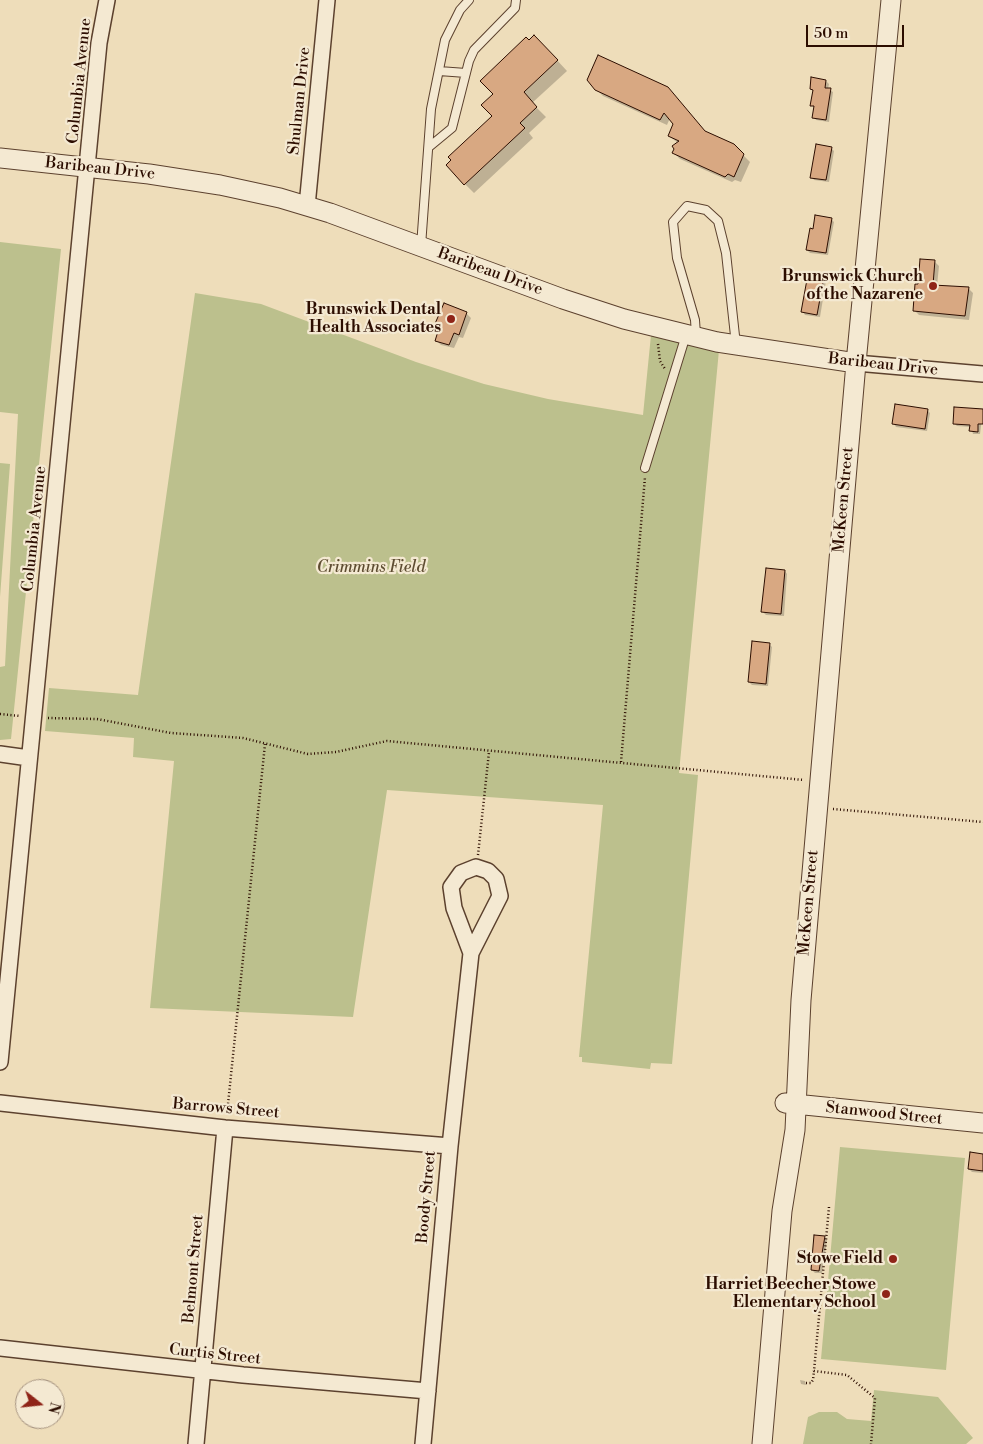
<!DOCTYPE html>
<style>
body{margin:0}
#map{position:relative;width:983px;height:1444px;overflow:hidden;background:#eeddba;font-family:"Libre Bodoni",serif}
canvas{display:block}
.north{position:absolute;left:15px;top:1379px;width:50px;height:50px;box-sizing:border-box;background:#f4e9d2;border:1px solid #a4917e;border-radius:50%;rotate:106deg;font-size:14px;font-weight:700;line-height:20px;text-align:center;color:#2c0d00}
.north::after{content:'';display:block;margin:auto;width:18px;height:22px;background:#8f2418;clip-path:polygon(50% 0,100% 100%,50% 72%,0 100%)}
.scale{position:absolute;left:806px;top:25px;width:98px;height:22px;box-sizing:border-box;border:2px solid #2c0d00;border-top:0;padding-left:6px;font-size:15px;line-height:18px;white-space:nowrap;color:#2c0d00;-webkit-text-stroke:4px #f4e9d2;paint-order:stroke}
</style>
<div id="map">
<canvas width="983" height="1444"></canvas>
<div class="north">N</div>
<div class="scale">50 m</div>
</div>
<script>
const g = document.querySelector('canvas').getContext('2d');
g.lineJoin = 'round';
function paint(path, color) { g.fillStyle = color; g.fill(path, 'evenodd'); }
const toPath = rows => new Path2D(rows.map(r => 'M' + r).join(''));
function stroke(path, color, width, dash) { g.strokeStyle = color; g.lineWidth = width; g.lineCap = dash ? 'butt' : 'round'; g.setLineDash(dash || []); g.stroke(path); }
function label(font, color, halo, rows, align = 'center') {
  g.font = font + ' "Libre Bodoni",serif'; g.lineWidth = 4.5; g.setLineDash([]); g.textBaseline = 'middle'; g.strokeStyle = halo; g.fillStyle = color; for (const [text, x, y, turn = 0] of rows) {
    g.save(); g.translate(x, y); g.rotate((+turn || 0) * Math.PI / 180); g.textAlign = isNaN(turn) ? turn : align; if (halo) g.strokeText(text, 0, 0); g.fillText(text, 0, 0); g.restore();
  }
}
const green = toPath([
 [0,242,61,249,11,739,0,740,0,667,5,666,18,414,0,412],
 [195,293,261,304,416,362,484,384,548,399,643,415,651,335,719,350,679,773,698,775,672,1064,651,1063,650,1069,582,1062,582,1057,579,1057,603,805,387,790,353,1017,150,1008,174,761,133,757,134,738,45,731,49,688,138,695],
 [0,463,10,464,0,597],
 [840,1147,965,1158,946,1370,821,1359],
 [874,1390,938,1397,973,1438,966,1444,803,1444,808,1417,819,1412,837,1412,847,1419,871,1421]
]);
const shadow = toPath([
 [529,42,544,46,567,71,532,103,546,117,529,133,533,138,474,193,465,184,494,116,494,94],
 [599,57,706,132,733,145,750,162,741,182,735,180,732,182,680,159,674,153,678,143,669,136,674,124,670,118,667,125,603,96,596,89],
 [826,81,829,84,828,89,833,92,829,122,816,120,814,117,815,108,812,105,814,92,811,89],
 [831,148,834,151,829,182,814,180,812,177],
 [831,219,834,222,828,255,810,253,807,250,814,230],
 [934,261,939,266,937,286,968,288,973,293,969,320,919,315,915,311,919,285],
 [823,278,826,281,820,317,805,315,803,312],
 [466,313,471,318,463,338,459,337,454,348,441,345,436,340,440,330,435,326],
 [927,410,930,413,927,431,896,427,894,424],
 [983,410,980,434,973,434,971,427,957,426,954,423],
 [785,571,787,574,784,616,766,615,763,612],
 [769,644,772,647,768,686,752,685,749,682],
 [983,1155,983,1173,972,1172,969,1169],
 [824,1237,827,1240,822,1273,815,1273,812,1270],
 [800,1380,805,1381,806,1385,801,1384]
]);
const building = toPath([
 [534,35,558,60,524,92,537,107,520,123,525,128,464,185,446,165,451,160,448,157,492,116,481,105,493,94,480,81,526,37,529,40,534,35],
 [598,55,668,87,705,131,734,144,744,154,734,177,728,174,725,177,672,153,674,149,672,146,679,141,668,136,673,124,664,113,660,120,595,90,587,80,598,55],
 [811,77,826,80,825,88,831,88,826,120,812,118,814,106,810,106,813,90,810,89,811,77],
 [816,144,832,147,826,180,810,178,816,144],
 [815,215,832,218,826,253,806,250,810,228,813,229,815,215],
 [920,259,935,260,933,285,969,287,965,316,913,311,915,284,918,284,920,259],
 [808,274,824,277,817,315,801,312,808,274],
 [444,303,467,312,459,335,454,333,449,345,435,341,439,328,434,326,444,303],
 [895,404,928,409,925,429,892,424,895,404],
 [954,407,983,409,983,424,978,424,978,432,969,431,970,425,953,424,954,407],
 [766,568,785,570,781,614,761,612,766,568],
 [752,641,770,643,766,684,748,682,752,641],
 [970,1152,983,1154,983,1171,968,1169,970,1152],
 [814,1235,825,1236,819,1271,811,1270,814,1235]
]);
const path = toPath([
 [658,344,660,361,665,369],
 [0,714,20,716],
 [48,718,97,719,171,733,243,738,308,754,336,752,387,741,804,780],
 [621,762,645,477],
 [833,809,983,822],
 [478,855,489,752],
 [227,1114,265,744],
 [829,1207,814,1371,847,1375,875,1398,871,1444],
 [806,1383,811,1383,813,1380,814,1371]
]);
const service = toPath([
 [439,71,466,73],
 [429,147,452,128,469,61,474,50,515,8,516,0],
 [421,246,431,109,445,40,460,10,469,0],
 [696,335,695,320,677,258,673,222,687,206,706,210,718,221,726,253,736,345],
 [645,468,686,335]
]);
const minor = toPath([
 [307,206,327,0],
 [856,363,983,374],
 [0,754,29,758],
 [0,1062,99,43,107,0],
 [0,1103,225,1128,450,1146],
 [0,1348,243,1375,428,1391],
 [196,1444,225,1128],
 [423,1444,450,1146,471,953,500,896,496,879,488,871,476,867,461,873,451,887,454,908,471,953]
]);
const tertiary = toPath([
 [0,158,149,174,220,185,280,198,330,213,563,299,624,319,717,342,856,363],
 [785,1103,983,1123],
 [762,1444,782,1211,795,1130,801,1000,856,363,891,0]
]);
const markers = [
 [933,286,5,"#8f2418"],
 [451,319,5,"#8f2418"],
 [893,1259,5,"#8f2418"],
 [886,1294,5,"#8f2418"]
];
const streetNames = [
 ["Columbia Avenue",80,81,-84],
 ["Shulman Drive",300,101,-84],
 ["Baribeau Drive",100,169,6],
 ["Baribeau Drive",490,272,20],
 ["Baribeau Drive",883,365,6],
 ["McKeen Street",844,500,-85],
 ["Columbia Avenue",35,529,-84],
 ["McKeen Street",809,903,-85],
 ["Barrows Street",226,1109,5],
 ["Stanwood Street",884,1114,6],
 ["Boody Street",427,1197,-85],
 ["Belmont Street",194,1269,-85],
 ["Curtis Street",215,1355,6]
];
const poiNames = [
 ["Brunswick Church",923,277],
 ["of the Nazarene",923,295],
 ["Brunswick Dental",441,310],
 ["Health Associates",441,328],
 ["Stowe Field",883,1259],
 ["Harriet Beecher Stowe",876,1285],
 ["Elementary School",876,1303]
];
const parkNames = [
 ["Crimmins Field",371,568]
];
paint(green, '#bcc08d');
paint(shadow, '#0003');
paint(building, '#d8a882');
stroke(building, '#2c0d00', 1);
stroke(service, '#5c412e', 10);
stroke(minor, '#5c412e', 18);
stroke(tertiary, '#5c412e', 21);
stroke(path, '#2c0d00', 2.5, [1, 2.5]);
stroke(service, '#f4e9d2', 8);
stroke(minor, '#f4e9d2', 15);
stroke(tertiary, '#f4e9d2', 19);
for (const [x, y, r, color] of markers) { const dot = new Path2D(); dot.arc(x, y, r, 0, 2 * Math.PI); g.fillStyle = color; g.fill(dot); stroke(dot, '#f4e9d2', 2); }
label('16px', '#2c0d00', '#f4e9d2', streetNames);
label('bold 16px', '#2c0d00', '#f4e9d2', poiNames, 'right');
label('italic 16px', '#5e4c31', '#f4e9d2', parkNames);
</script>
